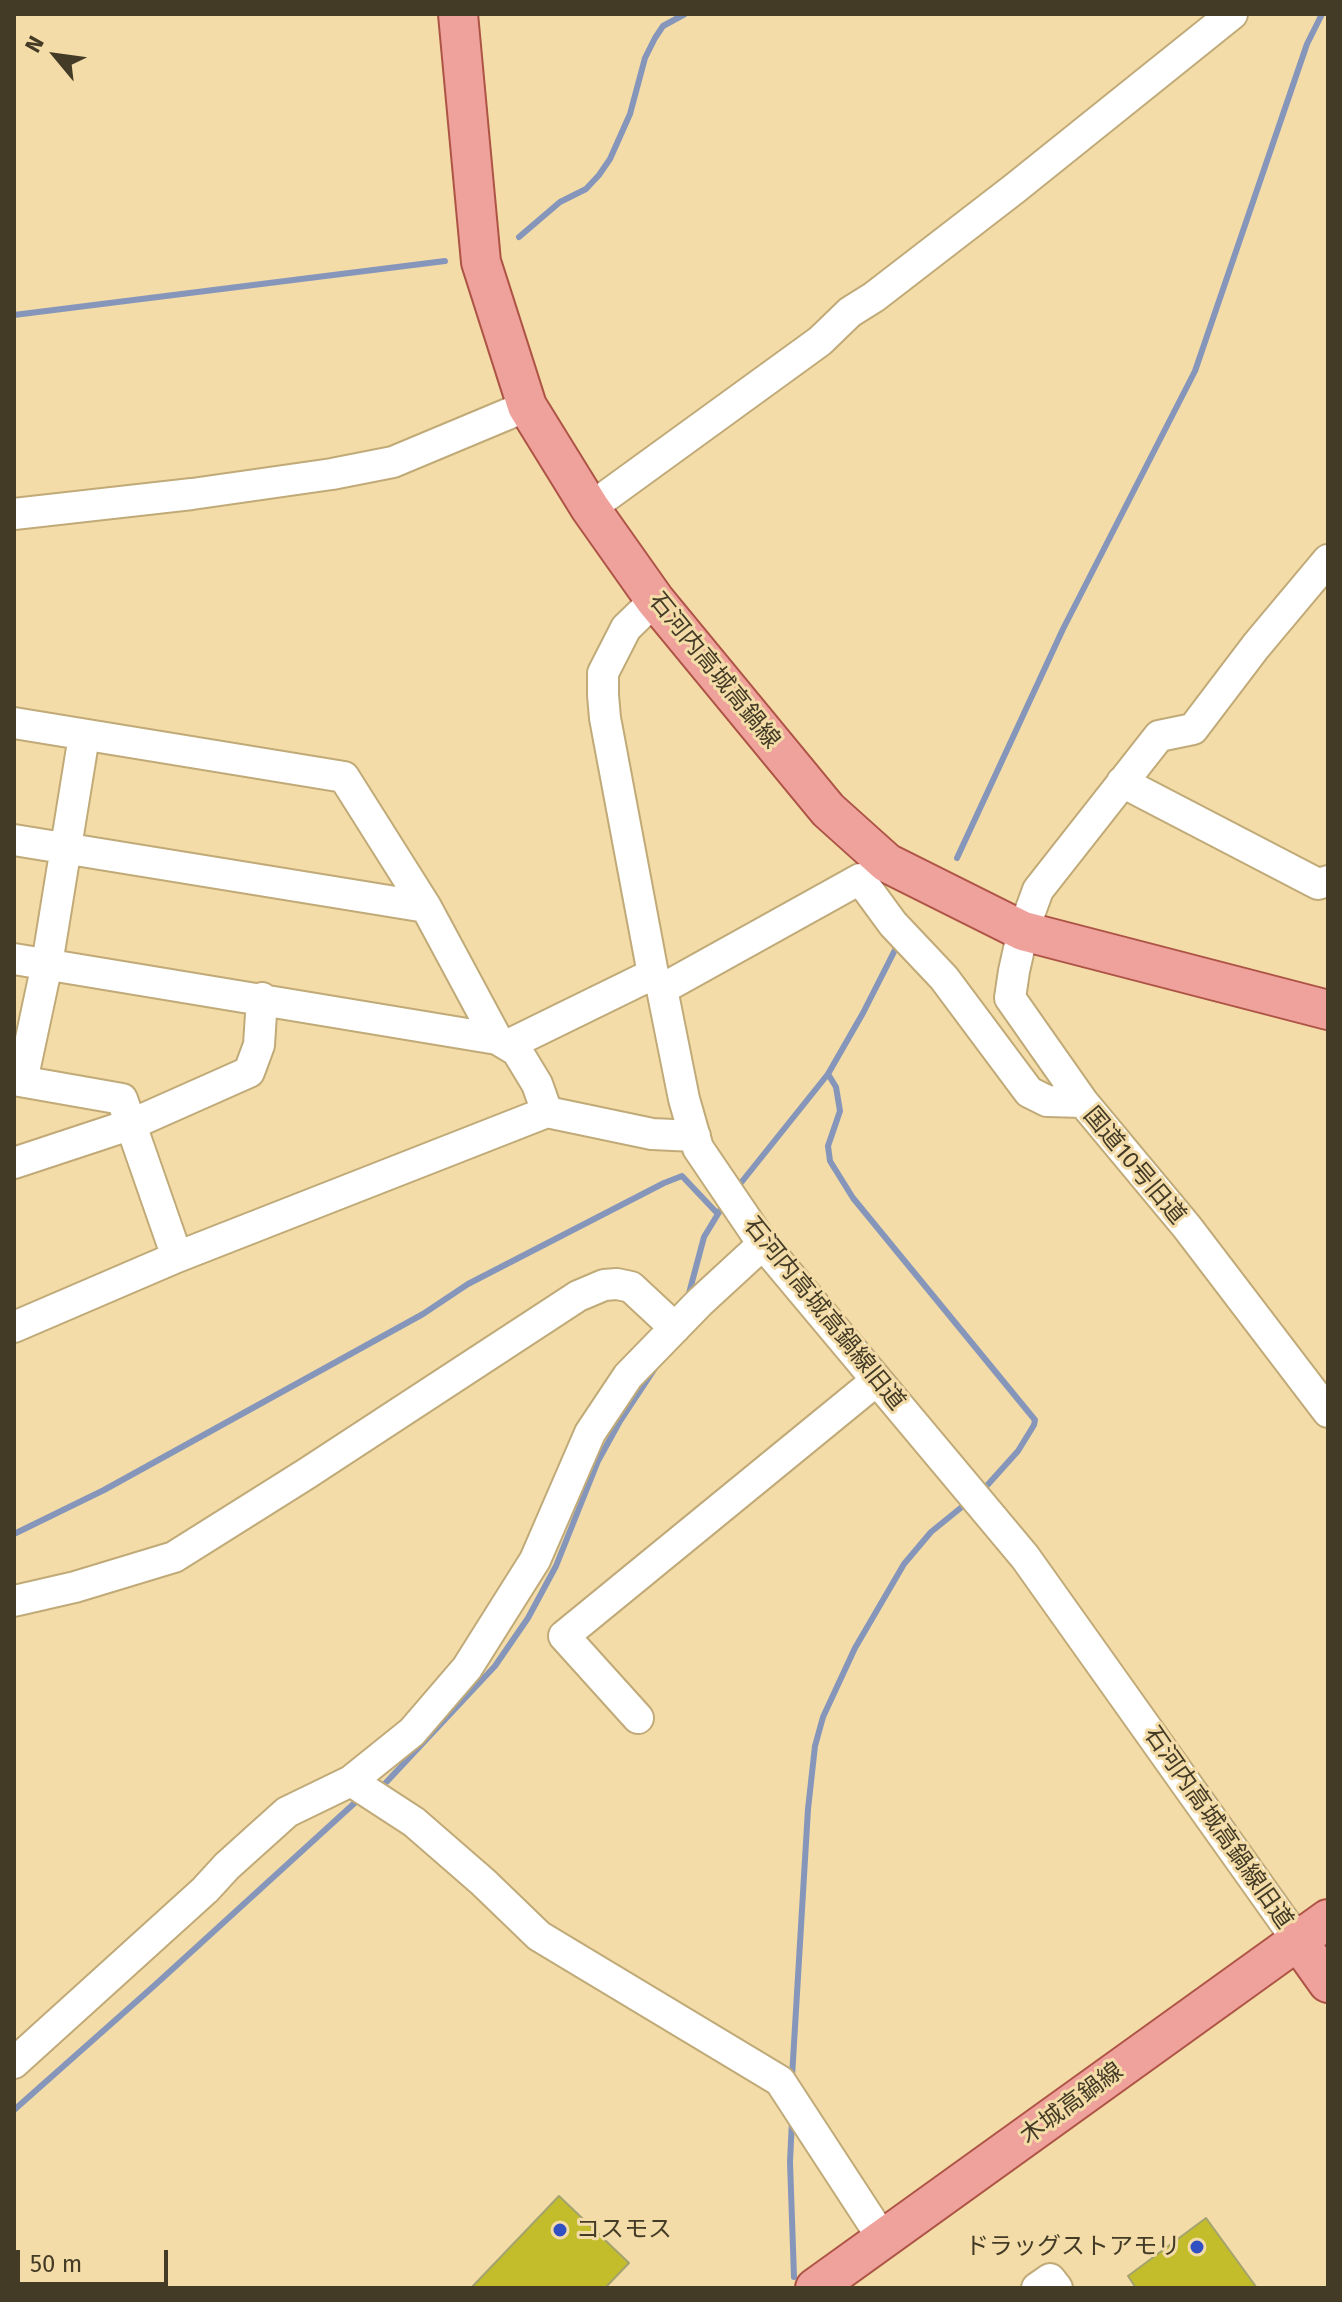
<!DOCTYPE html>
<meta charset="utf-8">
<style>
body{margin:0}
#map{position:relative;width:1342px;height:2302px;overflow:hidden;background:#f3dca8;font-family:"Fira Sans",sans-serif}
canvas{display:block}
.frame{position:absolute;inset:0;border:16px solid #443b26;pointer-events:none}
.north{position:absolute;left:16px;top:16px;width:80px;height:80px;-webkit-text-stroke:6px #f3dca8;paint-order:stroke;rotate:299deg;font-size:22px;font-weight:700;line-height:32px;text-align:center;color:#443b26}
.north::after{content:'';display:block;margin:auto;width:28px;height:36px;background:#443b26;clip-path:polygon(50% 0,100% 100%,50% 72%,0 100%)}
.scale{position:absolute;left:16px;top:2250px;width:152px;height:36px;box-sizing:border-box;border:4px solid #443b26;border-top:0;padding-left:10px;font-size:24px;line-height:28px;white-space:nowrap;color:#443b26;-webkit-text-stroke:6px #f3dca8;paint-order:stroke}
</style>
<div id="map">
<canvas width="1342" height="2302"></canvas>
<div class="frame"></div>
<div class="north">N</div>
<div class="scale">50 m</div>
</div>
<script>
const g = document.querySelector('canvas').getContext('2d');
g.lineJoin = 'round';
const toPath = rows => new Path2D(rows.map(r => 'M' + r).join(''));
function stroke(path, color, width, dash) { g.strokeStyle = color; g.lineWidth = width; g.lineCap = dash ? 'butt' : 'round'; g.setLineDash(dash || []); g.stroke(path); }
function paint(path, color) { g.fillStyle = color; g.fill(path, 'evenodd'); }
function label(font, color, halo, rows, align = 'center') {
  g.font = font + ' "Fira Sans","Noto Sans JP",sans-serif'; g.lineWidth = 6; g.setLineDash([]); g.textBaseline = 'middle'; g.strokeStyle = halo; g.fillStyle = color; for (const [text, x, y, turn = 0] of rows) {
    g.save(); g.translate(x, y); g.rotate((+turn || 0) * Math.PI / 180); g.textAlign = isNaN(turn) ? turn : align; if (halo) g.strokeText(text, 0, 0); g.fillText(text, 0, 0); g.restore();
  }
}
const stream = toPath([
 [519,237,560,202,586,189,599,175,610,159,630,114,645,58,655,38,663,26,685,14],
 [14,315,445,261],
 [957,858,1063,629,1195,371,1307,44,1322,14],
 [828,1074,836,1087,840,1111,828,1146,830,1161,853,1198,1035,1420,1034,1425,1018,1451,983,1490],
 [736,1189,828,1074,863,1013,899,942],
 [688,1297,704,1237,724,1204],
 [14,1534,104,1490,423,1314,468,1284,664,1183,682,1176,717,1213],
 [379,1790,495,1666,528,1618,556,1566,598,1461,620,1421,655,1368],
 [792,2077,808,1809,815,1746,823,1717,855,1648,904,1564,931,1532,968,1502],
 [14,2110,155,1985,359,1799],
 [792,2120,790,2162,794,2277]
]);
const building = toPath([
 [559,2196,629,2263,605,2288,471,2288,559,2196],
 [1206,2218,1257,2288,1136,2288,1128,2276,1206,2218]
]);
const minor = toPath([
 [590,508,820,341,850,312,874,297,1014,189,1232,14],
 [14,514,192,494,332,474,393,462,527,406],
 [1328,560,1256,646,1193,729,1159,736,1038,890,1023,931,1014,971,1010,998,1083,1102,1187,1227,1328,1412],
 [655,600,626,628,603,673,603,695,605,718,653,974,662,989,684,1099,698,1148,763,1244,1025,1557,1298,1941],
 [14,723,344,777,426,907,497,1039],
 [1122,782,1318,884,1328,881],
 [14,840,426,907],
 [14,959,497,1039,517,1051,537,1084,547,1112],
 [662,989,860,879,893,924,944,978,1029,1092,1047,1101,1083,1102],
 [508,1045,653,974],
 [14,1080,122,1099,177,1257],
 [22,1081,47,964,84,736],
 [14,1163,132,1124,249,1072,259,1045,262,998],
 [14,1327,177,1257,547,1112,652,1134,695,1136],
 [14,1601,75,1587,174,1557,306,1474,578,1296,604,1285,617,1284,631,1287,675,1328],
 [638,1718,564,1636,877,1380],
 [351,1781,414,1822,483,1882,539,1936,780,2081,883,2239],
 [14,2063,205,1890,227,1866,287,1812,351,1781,412,1732,467,1668,535,1560,590,1433,628,1376,700,1302,763,1244],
 [1037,2288,1050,2279,1057,2288]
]);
const major = toPath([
 [458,14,481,262,527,406,590,508,655,600,828,810,887,863,1023,931,1328,1010],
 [1298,1941,1328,1983],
 [815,2288,1328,1919]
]);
const markers = [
 [560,2230,8,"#3151c2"],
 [1197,2247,8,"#3151c2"]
];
const streetNames = [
 ["石河内高城高鍋線",714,671,51],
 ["国道10号旧道",1134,1166,50],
 ["石河内高城高鍋線旧道",824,1314,51],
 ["石河内高城高鍋線旧道",1218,1828,55],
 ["木城高鍋線",1072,2104,-36]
];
const poiNames = [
 ["コスモス",576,2230],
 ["ドラッグストアモリ",1181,2247,"right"]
];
stroke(stream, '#8696bb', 6);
paint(building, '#c3bd2b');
stroke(building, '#a4a36e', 2);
stroke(minor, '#c0aa78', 34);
stroke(major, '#ad5446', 42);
stroke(minor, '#fff', 30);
stroke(major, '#efa19b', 38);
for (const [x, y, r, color] of markers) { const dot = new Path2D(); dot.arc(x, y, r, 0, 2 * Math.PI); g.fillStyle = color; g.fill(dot); stroke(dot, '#f3dca8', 3); }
label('24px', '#443b26', '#f3dca8', streetNames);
label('24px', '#443b26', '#f3dca8', poiNames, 'left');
</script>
